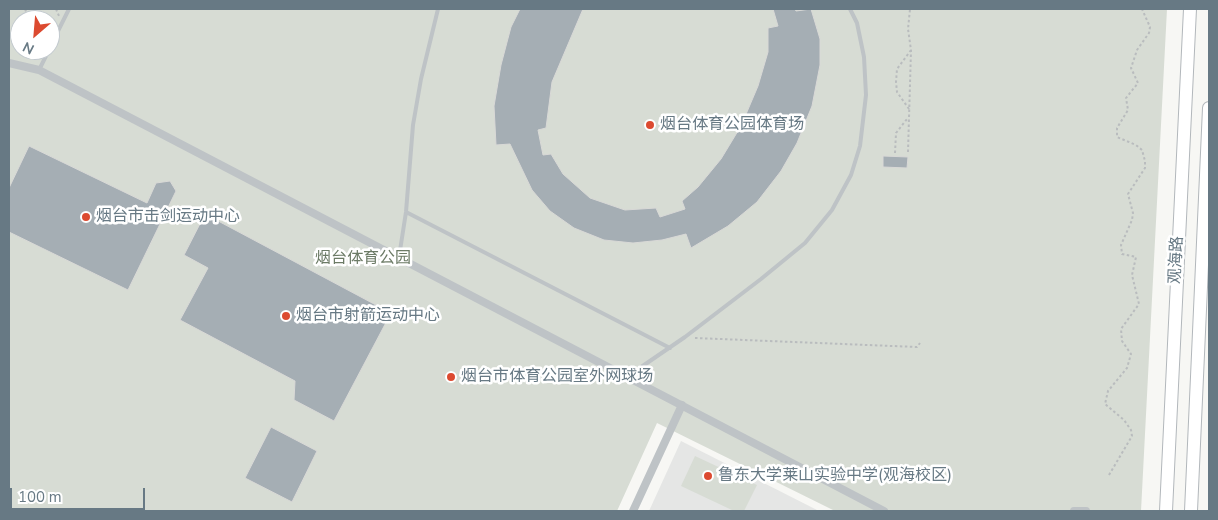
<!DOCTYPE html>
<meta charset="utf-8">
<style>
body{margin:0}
#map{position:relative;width:1218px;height:520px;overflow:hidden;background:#f7f7f4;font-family:"Nunito Sans",sans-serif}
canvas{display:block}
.frame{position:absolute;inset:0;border:10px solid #677984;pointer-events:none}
.north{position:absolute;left:10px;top:10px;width:50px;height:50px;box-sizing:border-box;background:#fff;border:1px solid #c2c9ce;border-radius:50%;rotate:207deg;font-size:14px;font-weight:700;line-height:20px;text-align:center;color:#677984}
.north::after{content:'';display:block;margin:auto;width:18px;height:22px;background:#dc4a30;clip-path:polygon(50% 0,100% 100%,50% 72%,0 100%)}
.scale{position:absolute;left:10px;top:488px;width:135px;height:22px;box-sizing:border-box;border:2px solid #677984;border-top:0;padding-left:6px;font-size:15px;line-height:18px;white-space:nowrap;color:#677984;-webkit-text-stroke:4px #fff;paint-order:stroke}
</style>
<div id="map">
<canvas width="1218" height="520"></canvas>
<div class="frame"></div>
<div class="north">N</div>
<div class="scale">100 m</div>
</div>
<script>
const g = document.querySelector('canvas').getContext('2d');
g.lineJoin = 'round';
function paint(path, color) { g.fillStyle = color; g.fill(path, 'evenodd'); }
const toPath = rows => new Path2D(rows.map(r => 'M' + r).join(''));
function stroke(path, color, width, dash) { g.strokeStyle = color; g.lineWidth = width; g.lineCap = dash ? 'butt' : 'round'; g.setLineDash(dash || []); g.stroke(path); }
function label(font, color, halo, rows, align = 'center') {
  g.font = font + ' "Nunito Sans","Noto Sans SC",sans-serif'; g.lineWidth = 5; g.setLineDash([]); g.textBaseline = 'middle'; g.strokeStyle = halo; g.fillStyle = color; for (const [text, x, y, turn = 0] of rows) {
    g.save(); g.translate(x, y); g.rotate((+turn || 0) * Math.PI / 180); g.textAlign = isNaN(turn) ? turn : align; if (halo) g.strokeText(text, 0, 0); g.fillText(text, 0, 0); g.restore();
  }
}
const built = toPath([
 [681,441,819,511,649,511]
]);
const green = toPath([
 [9,9,1167,9,1141,511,835,511,657,423,617,511,9,511],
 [20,20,50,20,50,50,20,50],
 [695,456,757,485,744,511,734,511,681,486]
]);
const building = toPath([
 [520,9,583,9,552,82,546,128,538,130,543,155,551,154,563,174,590,198,625,210,656,208,660,217,685,209,682,201,698,187,721,159,741,126,758,86,768,52,768,28,778,26,773,9,795,9,796,11,811,9,820,39,820,65,812,106,797,143,781,171,757,202,728,226,691,248,686,234,662,240,633,243,604,240,574,228,550,211,532,190,510,144,496,145,494,106,501,65,511,27,520,9],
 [29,146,147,203,156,183,170,181,176,191,128,290,9,232,9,188,29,146],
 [883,156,908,157,907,168,883,167,883,156],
 [205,214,391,313,334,421,294,400,295,381,180,320,208,268,184,255,205,214],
 [271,427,317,451,292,502,245,478,271,427]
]);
const path = toPath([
 [25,9,30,20],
 [56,9,59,16],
 [909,109,897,92,896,82,897,69,911,50],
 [908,152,911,50,908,29,910,9],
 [895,153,896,133,907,119],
 [695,338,917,347,920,343],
 [1109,475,1132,436,1131,430,1124,420,1105,404,1108,391,1127,368,1131,354,1122,341,1121,329,1139,304,1132,275,1136,257,1122,254,1121,245,1132,220,1133,213,1128,194,1145,168,1145,161,1142,150,1136,145,1117,137,1117,128,1128,110,1126,98,1138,83,1131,68,1137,50,1149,33,1150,27,1142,9]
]);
const lane = toPath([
 [50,47,69,9],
 [39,70,49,50],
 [406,212,670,348],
 [399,257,406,212,413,125,421,79,438,9],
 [628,376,685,337,761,279,805,243,832,210,851,175,860,146,866,95,864,57,857,23,850,9]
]);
const street = toPath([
 [9,63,39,70,884,511],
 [633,511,682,405],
 [1074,511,1086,511]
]);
const primary = toPath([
 [1166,511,1190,9],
 [1191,511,1209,108]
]);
const markers = [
 [650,125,5,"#dc4a30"],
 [86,217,5,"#dc4a30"],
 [286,316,5,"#dc4a30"],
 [451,377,5,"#dc4a30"],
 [708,476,5,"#dc4a30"]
];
const poiNames = [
 ["烟台体育公园体育场",660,125],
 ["烟台市击剑运动中心",96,217],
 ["烟台市射箭运动中心",296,316],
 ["烟台市体育公园室外网球场",461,377],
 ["鲁东大学莱山实验中学(观海校区)",718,476]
];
const parkNames = [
 ["烟台体育公园",363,259]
];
const streetNames = [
 ["观海路",1177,260,-87]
];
paint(built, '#e5e6e5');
paint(green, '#d7dcd4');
paint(building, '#a5aeb4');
stroke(building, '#d9d9d7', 1);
stroke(primary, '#b2b7bb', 14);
stroke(path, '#b9bcbe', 2, [2.5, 2.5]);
stroke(lane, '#bec3c6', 4);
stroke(street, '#bec3c6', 8);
stroke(primary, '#fff', 12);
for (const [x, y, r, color] of markers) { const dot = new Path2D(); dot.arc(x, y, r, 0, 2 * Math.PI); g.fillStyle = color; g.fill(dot); stroke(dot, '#fff', 2); }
label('16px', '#677984', '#fff', poiNames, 'left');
label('16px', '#6c7b66', '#fff', parkNames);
label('16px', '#677984', '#fff', streetNames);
</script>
